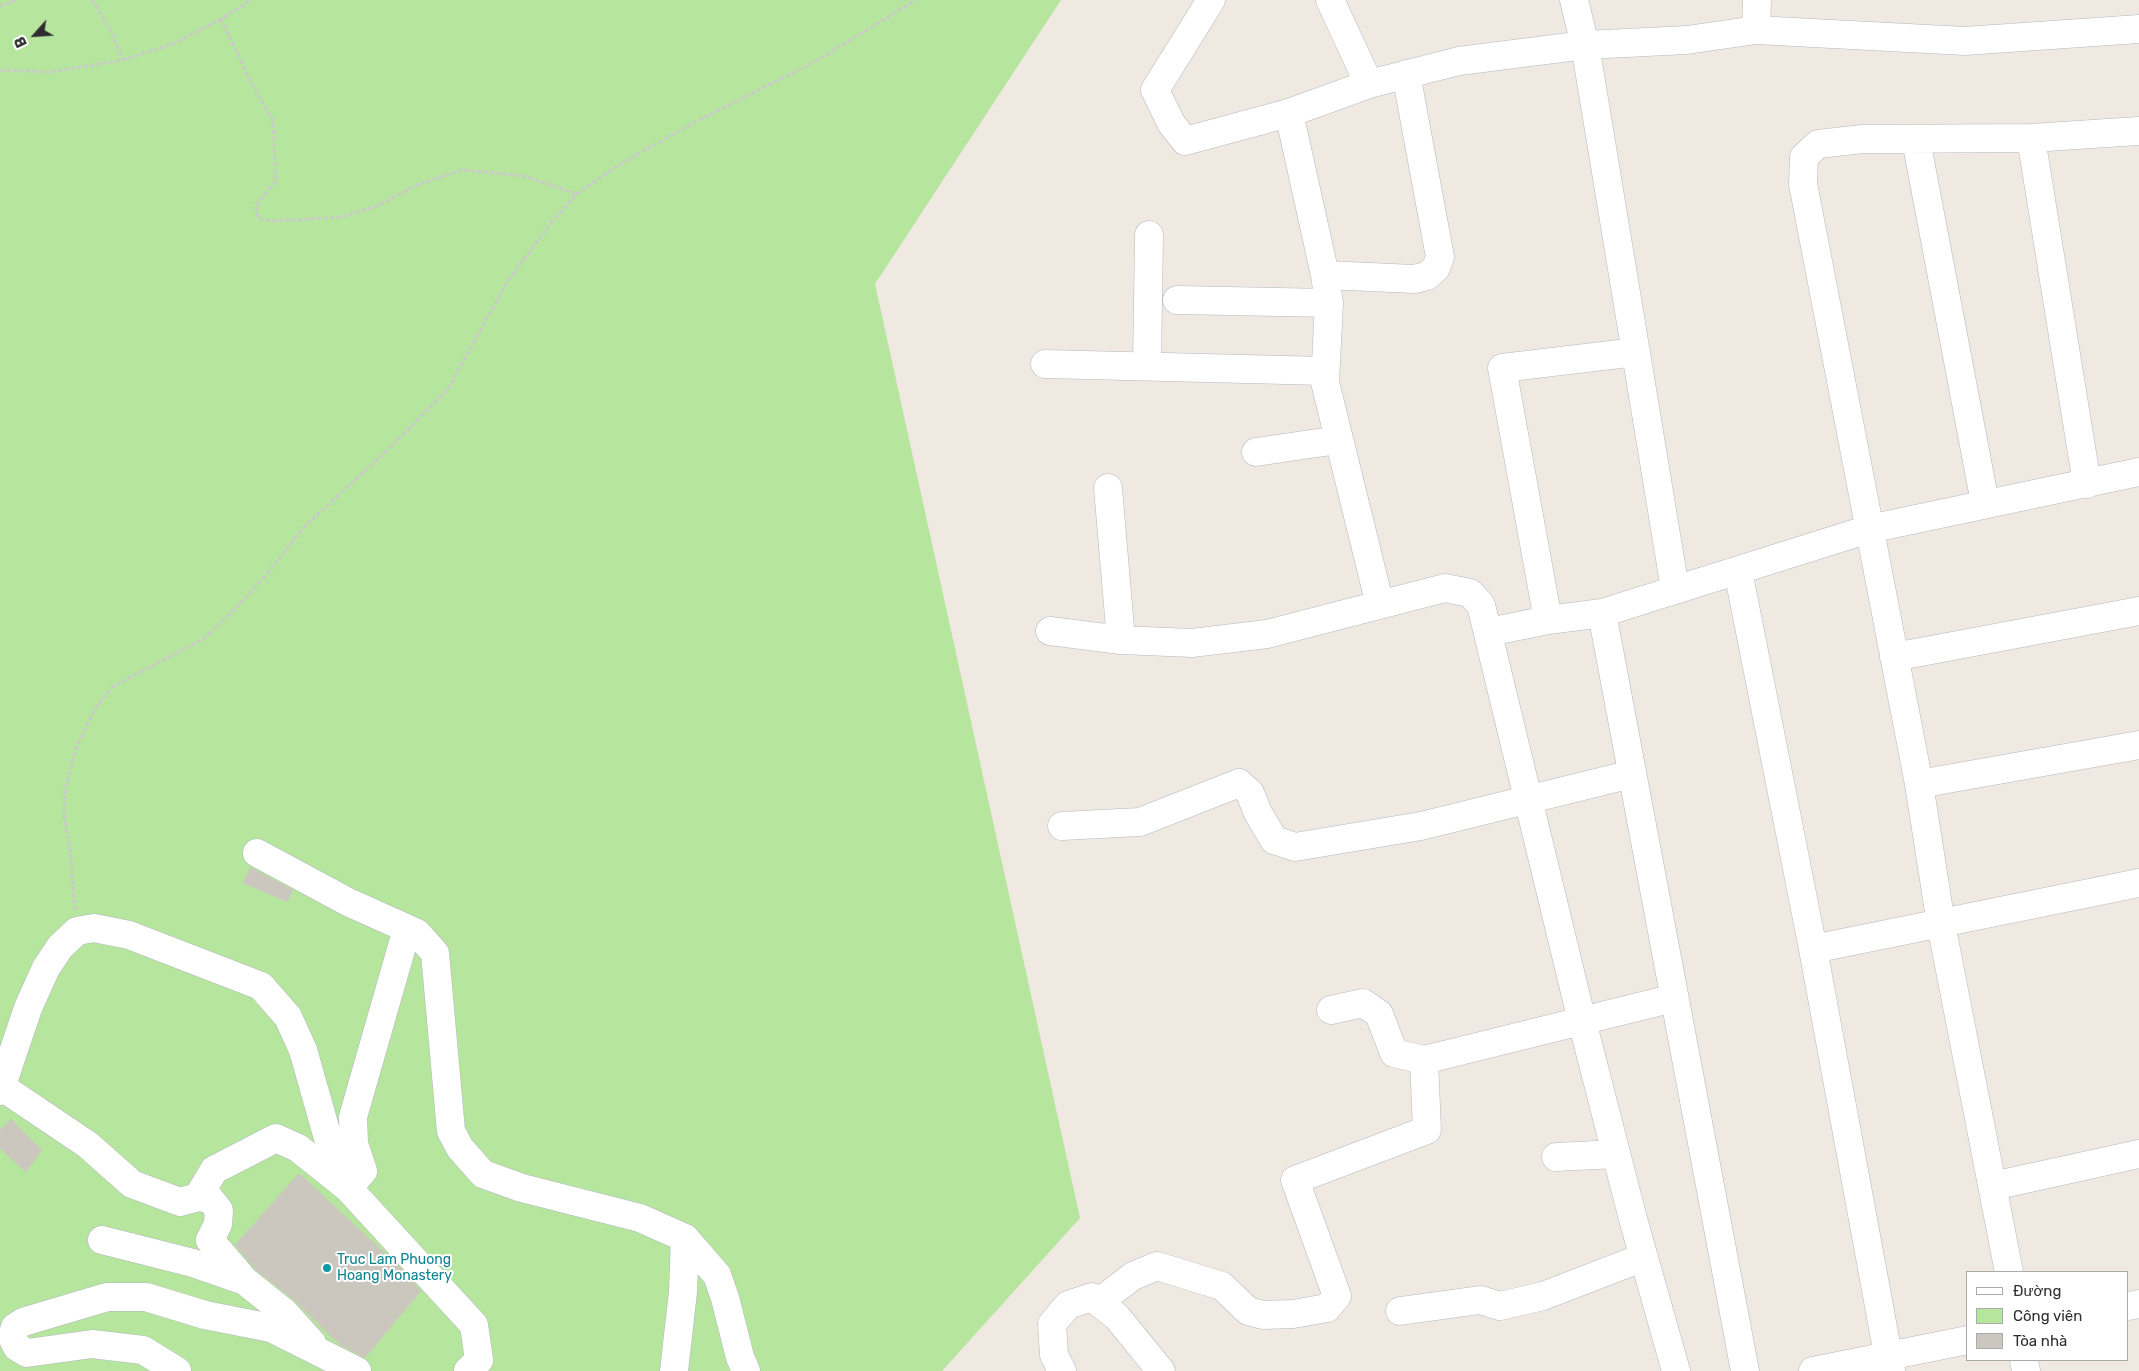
<!DOCTYPE html>
<meta charset="utf-8">
<style>
body{margin:0}
#map{position:relative;width:2139px;height:1371px;overflow:hidden;background:#efe9e1;font-family:Rubik,sans-serif}
canvas{display:block}
.legend{position:absolute;left:1966px;top:1271px;width:162px;height:90px;box-sizing:border-box;background:#fff;border:1px solid #ababab;margin:0;padding:6px 9px;list-style:none;font-size:15px;color:#2e2e2e}
.legend li{display:flex;align-items:center;gap:10px;height:25px}
.legend b{width:25px;border:1px solid #ababab}
.north{position:absolute;left:10px;top:10px;width:50px;height:50px;-webkit-text-stroke:4px #fff;paint-order:stroke;rotate:244deg;font-size:14px;font-weight:700;line-height:20px;text-align:center;color:#2e2e2e}
.north::after{content:'';display:block;margin:auto;width:18px;height:22px;background:#2e2e2e;clip-path:polygon(50% 0,100% 100%,50% 72%,0 100%)}
</style>
<div id="map">
<canvas width="2139" height="1371"></canvas>
<ul class="legend">
<li><b style="height:6px;background:#fff"></b>Đường</li>
<li><b style="height:14px;background:#b6e59e"></b>Công viên</li>
<li><b style="height:14px;background:#cbc7bf"></b>Tòa nhà</li>
</ul>
<div class="north">B</div>
</div>
<script>
const g = document.querySelector('canvas').getContext('2d');
g.lineJoin = 'round';
function paint(path, color) { g.fillStyle = color; g.fill(path, 'evenodd'); }
const toPath = rows => new Path2D(rows.map(r => 'M' + r).join(''));
function stroke(path, color, width, dash) { g.strokeStyle = color; g.lineWidth = width; g.lineCap = dash ? 'butt' : 'round'; g.setLineDash(dash || []); g.stroke(path); }
function label(font, color, halo, rows, align = 'center') {
  g.font = font + ' Rubik,sans-serif'; g.lineWidth = 4; g.setLineDash([]); g.textBaseline = 'middle'; g.strokeStyle = halo; g.fillStyle = color; for (const [text, x, y, turn = 0] of rows) {
    g.save(); g.translate(x, y); g.rotate((+turn || 0) * Math.PI / 180); g.textAlign = isNaN(turn) ? turn : align; if (halo) g.strokeText(text, 0, 0); g.fillText(text, 0, 0); g.restore();
  }
}
const green = toPath([
 [0,0,1061,0,875,284,1080,1218,942,1371,0,1371]
]);
const building = toPath([
 [250,867,293,890,287,902,243,883],
 [11,1119,42,1150,26,1172,0,1149,0,1130],
 [299,1173,399,1266,421,1291,365,1358,340,1345,295,1301,256,1270,235,1245]
]);
const path = toPath([
 [92,0,110,29,123,60],
 [0,6,17,0],
 [221,19,250,80,273,121,276,181,255,206,259,219,273,221,341,217,377,206,417,185,462,170,524,176,577,194],
 [0,70,50,72,123,60,175,43,221,19,252,0],
 [75,910,70,852,64,813,65,790,77,746,96,707,112,687,203,639,237,607,267,574,302,529,396,442,447,390,508,281,553,220,577,194,620,164,695,122,814,62,916,0]
]);
const minor = toPath([
 [1211,0,1155,90,1171,123,1185,141,1289,113],
 [1330,0,1369,84],
 [1574,0,1585,45,1675,589],
 [1756,30,1757,0],
 [2031,138,2087,484],
 [1916,140,1985,503],
 [1325,275,1414,279,1427,276,1436,268,1440,257,1406,74],
 [1177,300,1329,303],
 [1045,364,1325,371],
 [1147,366,1149,235],
 [1256,452,1338,440],
 [1108,488,1121,640],
 [1738,571,1813,949,1891,1371],
 [1380,605,1325,382,1329,303,1325,275,1289,113,1369,84,1459,61,1585,45,1687,40,1756,30,1965,41,2139,29],
 [1548,620,1502,368,1636,352],
 [1050,631,1121,640,1192,643,1267,634,1445,588,1470,593,1481,605,1582,1021,1633,1219,1676,1371],
 [1489,632,1548,620,1602,613],
 [1894,657,2139,611],
 [1919,784,2139,745],
 [1062,826,1140,822,1239,783,1250,793,1258,813,1274,840,1295,847,1421,826,1632,774],
 [257,853,348,902,417,933,435,953,451,1131,460,1148,483,1174,522,1188,640,1218,685,1238,717,1275,725,1298,740,1357,746,1371],
 [1813,949,2139,883],
 [1331,1010,1363,1003,1379,1014,1394,1053,1424,1060,1674,998],
 [2,1087,88,1145,132,1184,180,1202,198,1197,210,1199,219,1210,218,1224,210,1240,245,1281,285,1313,312,1343],
 [0,1091,28,1008,46,968,60,947,77,931,94,928,129,935,261,986,288,1017,303,1050,335,1163,348,1188,474,1325,479,1360,468,1371],
 [1556,1157,1616,1154],
 [1993,1186,2139,1154],
 [198,1197,214,1170,276,1138,298,1148,348,1188,363,1171,354,1144,353,1117,407,929],
 [102,1240,193,1263,245,1281],
 [2009,1272,1941,924,1919,784,1803,184,1804,157,1818,144,1863,139,2031,138,2139,131],
 [1099,1302,1133,1276,1157,1266,1222,1286,1248,1311,1263,1315,1293,1314,1327,1308,1337,1296,1295,1180,1427,1130,1424,1060],
 [2128,1306,2139,1304],
 [1400,1311,1480,1300,1500,1306,1543,1296,1644,1257],
 [2024,1360,2026,1371],
 [177,1371,143,1350,92,1344,27,1353,17,1347,12,1337,15,1327,23,1322,107,1297,146,1297,205,1315,271,1328,357,1371],
 [674,1371,683,1292,685,1238],
 [1062,1371,1054,1355,1052,1324,1068,1305,1092,1297,1117,1317,1161,1371],
 [1745,1371,1602,613,1869,529,2139,472],
 [1813,1371,1968,1340]
]);
const markers = [
 [327,1268,5,"#0f9aa8"]
];
const cultureNames = [
 ["Truc Lam Phuong",337,1260],
 ["Hoang Monastery",337,1276]
];
paint(green, '#b6e59e');
paint(building, '#cbc7bf');
stroke(minor, '#b4b7c1', 29);
stroke(path, '#c9c9c9', 3, [4, 2.5]);
stroke(minor, '#fff', 28);
for (const [x, y, r, color] of markers) { const dot = new Path2D(); dot.arc(x, y, r, 0, 2 * Math.PI); g.fillStyle = color; g.fill(dot); stroke(dot, '#fff', 2); }
label('14px', '#0d838f', '#fff', cultureNames, 'left');
</script>
